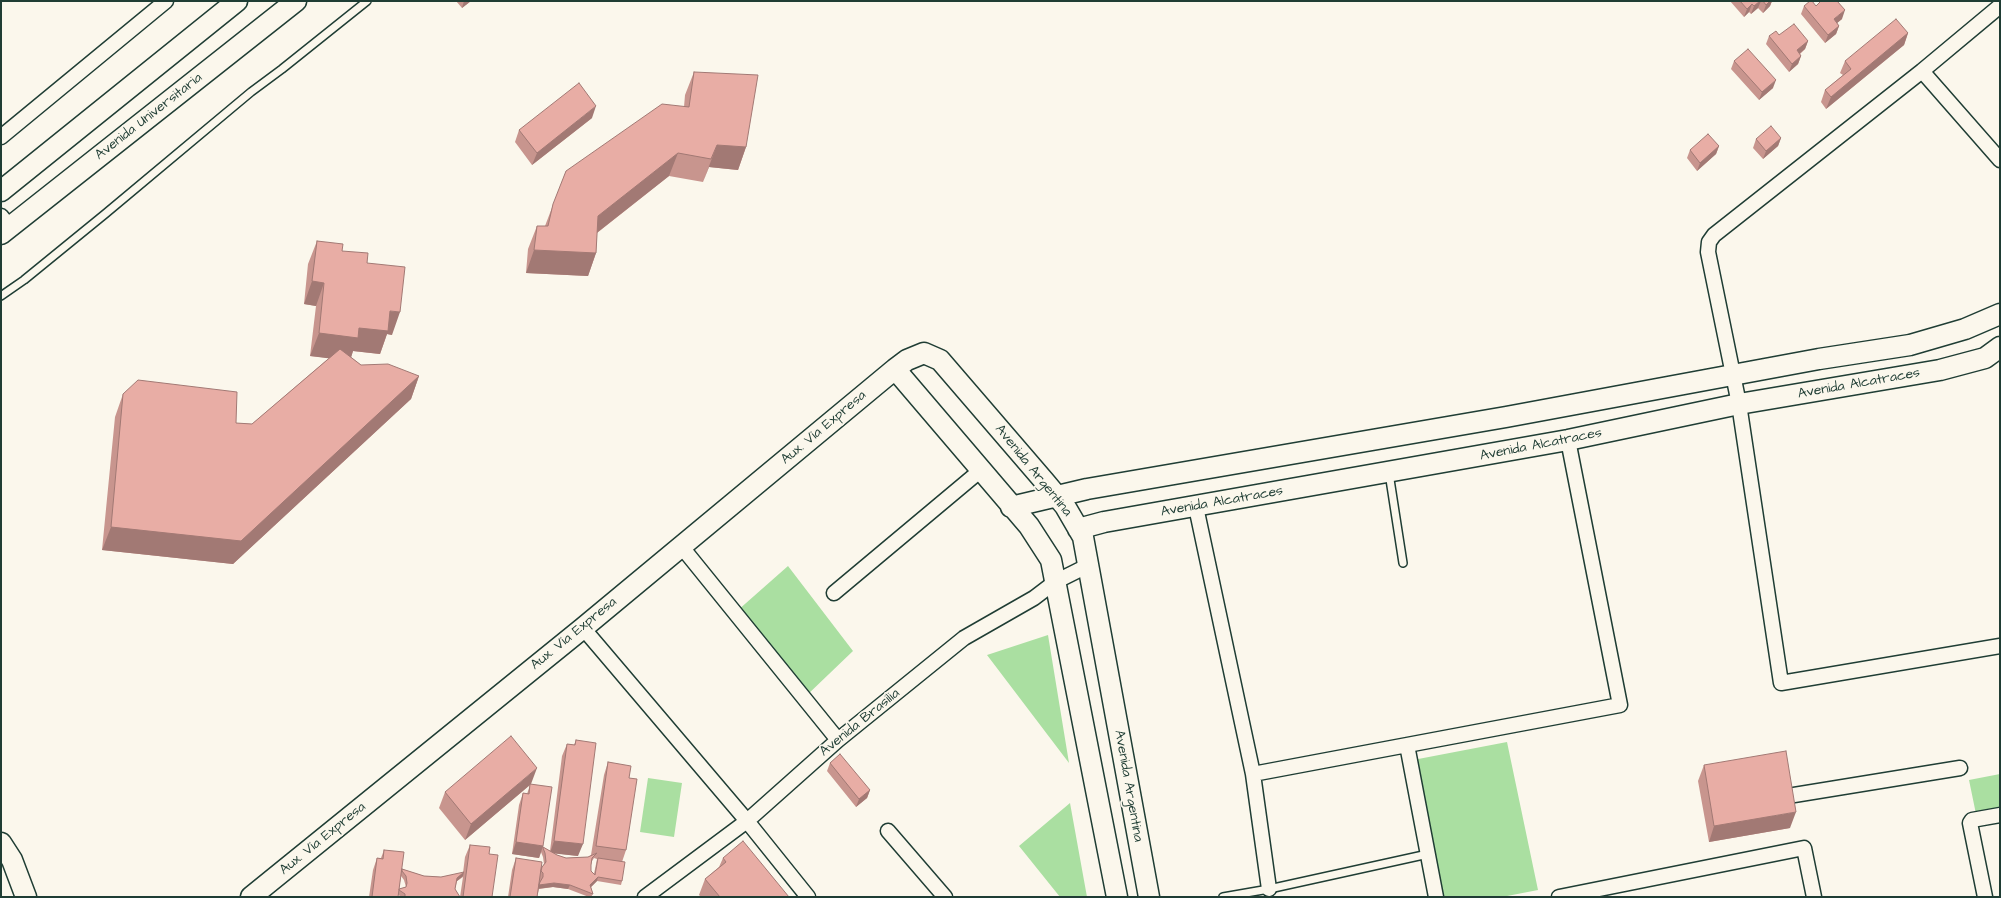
<!DOCTYPE html>
<meta charset="utf-8">
<style>
body{margin:0}
#map{position:relative;width:2001px;height:898px;overflow:hidden;background:#fbf7ec;font-family:"Architects Daughter",sans-serif}
canvas{display:block}
.frame{position:absolute;inset:0;border:2px solid #1f3d34;pointer-events:none}
</style>
<div id="map">
<canvas width="2001" height="898"></canvas>
<div class="frame"></div>
</div>
<script>
const g = document.querySelector('canvas').getContext('2d');
g.lineJoin = 'round';
function paint(path, color) { g.fillStyle = color; g.fill(path, 'evenodd'); }
const toPath = rows => new Path2D(rows.map(r => 'M' + r).join(''));
function stroke(path, color, width, dash) { g.strokeStyle = color; g.lineWidth = width; g.lineCap = dash ? 'butt' : 'round'; g.setLineDash(dash || []); g.stroke(path); }
function label(font, color, halo, rows, align = 'center') {
  g.font = font + ' "Architects Daughter",sans-serif'; g.lineWidth = 3.5; g.setLineDash([]); g.textBaseline = 'middle'; g.strokeStyle = halo; g.fillStyle = color; for (const [text, x, y, turn = 0] of rows) {
    g.save(); g.translate(x, y); g.rotate((+turn || 0) * Math.PI / 180); g.textAlign = isNaN(turn) ? turn : align; if (halo) g.strokeText(text, 0, 0); g.fillText(text, 0, 0); g.restore();
  }
}
const green = toPath([
 [788,566,853,651,805,697,737,611],
 [1048,635,1069,763,987,655],
 [1507,742,1538,890,1502,897,1442,897,1413,760],
 [2000,774,2000,809,1976,814,1969,780],
 [648,778,682,783,674,837,640,832],
 [1070,803,1087,897,1060,897,1019,846]
]);
const service = toPath([
 [1,296,24,280,105,214,251,92,282,69,367,1],
 [1389,473,1403,563],
 [1223,897,1269,889,1428,854]
]);
const minor = toPath([
 [2000,6,1922,71,1714,235,1709,242,1708,252,1739,404,1781,683,2000,646],
 [1922,71,2000,160],
 [1,137,166,1],
 [1,216,10,227],
 [1196,507,1253,774,1269,889],
 [681,546,838,740],
 [834,593,981,470],
 [583,628,747,821,808,897],
 [1407,745,1436,897],
 [1253,774,1620,705,1568,440],
 [1794,795,1960,768],
 [888,831,945,897],
 [645,897,747,821,838,740,964,638,1034,598,1055,582,1087,566],
 [1559,897,1804,848,1814,897],
 [1985,897,1970,823,1972,820,2000,815]
]);
const secondary = toPath([
 [1,191,237,1],
 [1,234,296,1],
 [895,369,1029,526,1051,560,1117,897],
 [1011,507,1087,489,1506,417,1819,359,1910,345,1965,329,2000,314],
 [1078,529,1104,522,1568,440,1739,404,1940,370,1985,358,2000,347],
 [1,843,12,860,26,897],
 [251,897,583,628,895,369,907,360,924,353,940,360,1045,482,1065,506,1083,537,1149,897]
]);
const wall = toPath([
 [456,1,471,1,462,8],
 [1730,1,1772,1,1770,6,1763,13,1758,8,1751,14,1749,12,1744,17],
 [1804,6,1816,6,1842,19,1837,23,1839,26,1836,34,1825,43,1801,14],
 [1908,33,1904,45,1826,109,1821,102,1825,90,1843,75,1840,73,1845,61],
 [1779,35,1808,41,1805,49,1800,54,1801,56,1798,64,1789,72,1766,44,1769,36],
 [1734,61,1773,88,1759,100,1731,69],
 [694,72,746,147,738,170,709,167,703,182,669,176,597,233,596,253,588,276,526,273,528,249,537,226,545,226,566,171,684,107,685,95],
 [592,118,532,165,515,142,519,130],
 [1781,138,1778,146,1763,159,1753,148,1756,139],
 [1719,146,1716,154,1697,171,1687,158,1690,150],
 [317,241,342,251,367,263,392,335,387,334,380,354,353,351,351,357,361,365,419,376,411,399,233,564,102,550,115,417,123,394,236,423,252,424,329,358,310,356,316,306,304,304,308,264],
 [576,740,578,856,553,853,557,855,566,858,588,857,591,855,604,775,608,762,629,778,626,850,622,862,622,881,621,885,597,881,591,887,593,894,591,897,589,897,568,889,553,887,539,889,537,897,508,897,512,870,516,858,542,867,544,864,543,857,541,852,539,858,512,854,519,805,523,793,527,794,530,785,465,840,439,808,445,792,531,784,543,846,543,847,550,851,562,756,567,744,574,745],
 [594,858,597,859,594,874,591,871,591,865,592,861],
 [830,763,870,790,867,798,856,807,827,771],
 [1704,765,1790,828,1709,842,1698,781],
 [470,845,489,854,492,897,460,897,463,877,457,881,455,889,460,897,402,897,398,895,398,897,369,897,373,870,377,858,381,858,384,850,402,869,424,876,441,877,463,873,465,857],
 [401,876,404,880,406,887,399,889],
 [723,858,789,897,701,897,699,895,705,879,719,867]
]);
const shadedWall = toPath([
 [464,1,471,1,462,8],
 [1760,1,1761,1,1758,8,1751,14,1754,6],
 [1770,1,1772,1,1770,6,1763,13,1766,5],
 [1752,4,1749,12,1744,17,1747,9],
 [1845,10,1842,19,1831,28,1834,19],
 [1839,26,1836,34,1825,43,1828,35],
 [1908,33,1904,45,1826,109,1831,97],
 [1808,41,1805,49,1794,58,1797,50],
 [1801,56,1798,64,1789,72,1792,64],
 [1776,80,1773,88,1759,100,1762,92],
 [596,106,592,118,532,165,537,153],
 [1781,138,1778,146,1763,159,1766,151],
 [717,145,746,147,738,170,709,167,703,182],
 [1719,146,1716,154,1697,171,1700,163],
 [678,153,669,176,589,239,598,216],
 [534,250,596,253,588,276,526,273],
 [312,281,324,283,316,306,304,304],
 [390,311,400,312,392,335,387,334,380,354,353,351,350,361,310,356,319,333,359,328],
 [419,376,411,399,233,564,102,550,111,527],
 [537,768,531,784,465,840,471,824],
 [870,790,867,798,856,807,859,799],
 [1796,812,1790,828,1709,842,1714,826],
 [554,841,583,844,578,856,550,853],
 [516,842,543,846,539,858,512,854],
 [464,872,463,876,456,882,457,878],
 [598,877,597,881,589,889,590,885],
 [554,883,570,885,568,889,553,887,536,889,537,885]
]);
const building = toPath([
 [1740,1,1760,1,1754,6,1752,4,1747,9,1740,1],
 [1763,1,1770,1,1766,5,1763,1],
 [1810,1,1812,1,1816,6,1821,1,1837,1,1845,10,1834,19,1839,26,1828,35,1804,6,1810,1],
 [1896,19,1908,33,1831,97,1825,90,1851,69,1845,61,1896,19],
 [1794,24,1808,41,1797,50,1801,56,1792,64,1769,36,1776,31,1779,35,1794,24],
 [1748,49,1776,80,1762,92,1734,61,1748,49],
 [694,72,758,75,746,147,717,145,711,159,678,153,598,216,596,253,534,250,537,226,548,226,553,204,566,171,662,104,689,107,694,72],
 [579,83,596,106,537,153,519,130,579,83],
 [1771,126,1781,138,1766,151,1756,139,1771,126],
 [1708,134,1719,146,1700,163,1690,150,1708,134],
 [317,241,343,244,342,251,368,253,367,263,405,267,400,312,390,311,388,331,359,328,358,338,319,333,324,283,312,281,317,241],
 [340,349,361,365,388,364,419,376,241,541,111,527,123,394,138,380,237,392,236,423,252,424,340,349],
 [511,736,537,768,471,824,445,792,511,736],
 [576,740,596,743,583,844,554,841,567,744,575,745,576,740],
 [1786,751,1796,812,1714,826,1704,765,1786,751],
 [840,754,870,790,859,799,830,763,840,754],
 [608,762,631,766,629,778,637,779,626,850,596,846,608,762],
 [530,784,552,787,543,846,516,842,523,793,529,794,530,784],
 [743,841,789,897,720,897,705,879,726,862,723,858,743,841],
 [470,845,490,847,489,854,498,855,492,897,463,897,470,845],
 [543,847,557,855,566,858,588,857,597,853,592,858,591,865,591,871,595,875,598,858,625,862,622,881,598,877,590,885,593,894,570,885,554,883,539,885,540,882,543,877,543,873,541,871,542,867,546,862,545,853,543,848,543,847],
 [384,850,404,852,398,897,372,897,377,858,383,859,384,850],
 [516,858,542,862,537,897,510,897,516,858],
 [402,869,424,876,441,877,464,872,457,878,455,889,460,897,405,897,405,894,399,890,399,889,406,887,407,883,406,876,402,871,402,869]
]);
const streetNames = [
 ["Avenida Universitaria",149,117,-38],
 ["Avenida Alcatraces",1859,384,-10],
 ["Aux. Vía Expresa",824,428,-40],
 ["Avenida Alcatraces",1541,445,-11],
 ["Avenida Argentina",1033,471,51],
 ["Avenida Alcatraces",1222,502,-10],
 ["Aux. Vía Expresa",574,634,-39],
 ["Avenida Brasilia",860,723,-39],
 ["Avenida Argentina",1128,786,80],
 ["Aux. Vía Expresa",323,839,-39]
];
paint(green, '#aadfa1');
stroke(service, '#1f3d34', 10);
stroke(minor, '#1f3d34', 17);
stroke(secondary, '#1f3d34', 23);
stroke(service, '#fbf7ec', 7);
stroke(minor, '#fbf7ec', 14);
stroke(secondary, '#fbf7ec', 20);
paint(wall, '#c8958e');
paint(shadedWall, '#a27974');
paint(building, '#e8ada5');
stroke(building, '#a27974', 1);
label('14px', '#1f3d34', '#fbf7ec', streetNames);
</script>
